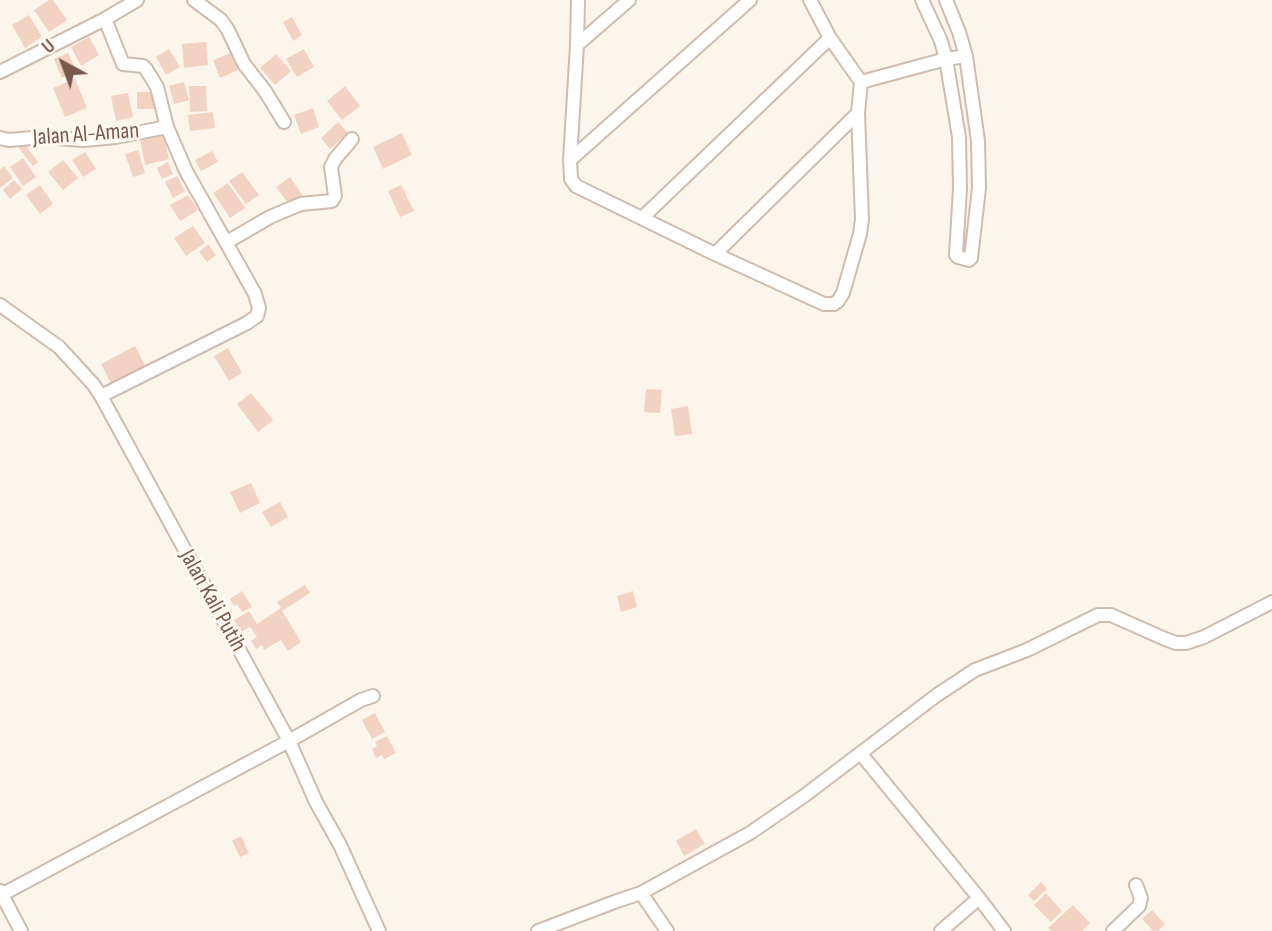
<!DOCTYPE html>
<style>
body{margin:0}
#map{position:relative;width:1272px;height:931px;overflow:hidden;background:#fcf5eb;font-family:"Sofia Sans Condensed",sans-serif}
canvas{display:block}
.north{position:absolute;left:28px;top:28px;width:70px;height:70px;-webkit-text-stroke:5px #fff9f2;paint-order:stroke;rotate:319deg;font-size:19px;font-weight:700;line-height:28px;text-align:center;color:#785a4d}
.north::after{content:'';display:block;margin:auto;width:24px;height:32px;background:#785a4d;clip-path:polygon(50% 0,100% 100%,50% 72%,0 100%)}
</style>
<div id="map">
<canvas width="1272" height="931"></canvas>
<div class="north">U</div>
</div>
<script>
const g = document.querySelector('canvas').getContext('2d');
g.lineJoin = 'round';
function paint(path, color) { g.fillStyle = color; g.fill(path, 'evenodd'); }
const toPath = rows => new Path2D(rows.map(r => 'M' + r).join(''));
function stroke(path, color, width, dash) { g.strokeStyle = color; g.lineWidth = width; g.lineCap = dash ? 'butt' : 'round'; g.setLineDash(dash || []); g.stroke(path); }
function label(font, color, halo, rows, align = 'center') {
  g.font = font + ' "Sofia Sans Condensed",sans-serif'; g.lineWidth = 6; g.setLineDash([]); g.textBaseline = 'middle'; g.strokeStyle = halo; g.fillStyle = color; for (const [text, x, y, turn = 0] of rows) {
    g.save(); g.translate(x, y); g.rotate((+turn || 0) * Math.PI / 180); g.textAlign = isNaN(turn) ? turn : align; if (halo) g.strokeText(text, 0, 0); g.fillText(text, 0, 0); g.restore();
  }
}
const building = toPath([
 [49,0,53,0,67,20,49,32,34,10],
 [29,15,42,37,25,48,12,25],
 [292,17,302,35,293,41,283,22],
 [89,37,99,55,81,66,71,47],
 [206,42,208,65,184,68,182,44],
 [169,49,180,67,166,75,156,57],
 [304,49,314,67,297,77,286,59],
 [68,53,76,71,62,78,54,59],
 [231,53,238,70,220,78,213,60],
 [276,54,291,71,275,85,260,68],
 [75,79,87,108,65,117,53,88],
 [184,82,189,100,174,104,169,86],
 [189,86,206,86,207,111,190,112],
 [345,86,360,106,342,120,327,101],
 [137,92,157,92,157,109,137,109],
 [128,93,133,117,116,121,111,96],
 [313,108,319,127,301,134,294,115],
 [213,112,215,128,190,131,188,115],
 [338,122,348,133,330,149,321,138],
 [163,133,169,159,145,165,140,139],
 [402,133,412,155,383,169,373,147],
 [24,143,38,162,33,166,18,147],
 [138,150,145,173,133,177,125,154],
 [212,151,218,162,201,171,195,160],
 [85,152,96,169,83,177,72,160],
 [23,158,36,177,23,186,10,167],
 [63,160,78,178,63,190,48,172],
 [168,162,173,174,162,179,157,168],
 [4,166,13,178,0,188,0,170],
 [242,172,259,195,246,204,229,181],
 [177,176,185,191,173,198,165,182],
 [290,177,303,196,290,206,276,187],
 [14,180,22,189,10,199,3,190],
 [228,183,245,208,230,218,213,193],
 [40,185,53,204,40,214,26,195],
 [401,185,414,211,400,217,388,191],
 [188,195,198,210,180,221,170,205],
 [193,226,205,243,186,256,174,238],
 [208,244,216,255,207,262,199,252],
 [135,346,146,367,112,385,101,364],
 [228,348,242,373,229,381,214,356],
 [646,389,662,390,660,413,644,412],
 [251,393,273,420,258,432,237,404],
 [688,406,692,434,675,436,671,409],
 [251,483,260,503,240,513,230,492],
 [280,502,288,517,271,527,262,512],
 [305,585,310,593,282,611,301,642,288,651,281,640,264,650,262,645,256,649,251,641,257,637,250,627,241,632,234,620,249,611,257,624,281,608,277,602],
 [242,591,252,607,242,612,237,604,234,606,230,599],
 [633,591,637,607,621,612,617,596],
 [375,713,385,732,372,739,362,720],
 [387,736,396,753,384,759,382,755,376,758,372,749,377,746,375,742],
 [696,829,705,844,684,856,676,841],
 [241,836,249,853,240,857,232,841],
 [1041,882,1047,889,1034,901,1028,895],
 [1046,893,1062,911,1051,922,1034,905],
 [1073,905,1090,923,1082,931,1051,931,1048,928],
 [1152,910,1165,924,1158,931,1153,931,1142,919]
]);
const minor = toPath([
 [194,0,221,20,228,30,244,64,265,91,284,122],
 [578,0,577,45,629,0],
 [810,0,830,38],
 [922,0,941,41,946,59,959,137,960,188,956,255,958,257,969,260,971,258,979,188,978,141,966,56,959,32,946,0],
 [577,45,570,160,571,179,576,186,715,254,824,304,834,304,838,301,843,293,860,234,862,219,858,113],
 [0,72,105,19],
 [0,138,9,140,44,137,83,140,116,137,167,127,157,87,146,69,143,66,123,64,105,19,137,0],
 [570,160,750,0],
 [642,218,830,38,861,82],
 [227,242,270,217,289,209,301,204,332,201,335,196,331,167,335,159,352,139],
 [715,254,858,113,861,82,946,59,966,56],
 [0,305,59,347,93,384,101,396,289,741,316,802,340,845,379,931],
 [101,396,247,323,257,316,259,308,255,294,186,171,167,127],
 [861,754,979,898,1004,931],
 [0,891,21,931],
 [641,893,667,931],
 [3,894,289,741,361,700,373,696],
 [538,931,617,901,641,893,750,833,804,796,937,695,975,670,1027,650,1098,615,1111,615,1165,639,1176,643,1186,643,1204,637,1272,602],
 [941,931,979,898],
 [1113,931,1139,906,1141,898,1136,885]
]);
const streetNames = [
 ["Jalan Al-Aman",86,135,-4],
 ["Jalan Kali Putih",212,601,61]
];
paint(building, '#f2d3c3');
stroke(minor, '#cfbcaf', 16);
stroke(minor, '#fff', 12);
label('23px', '#785a4d', '#fff9f2', streetNames);
</script>
